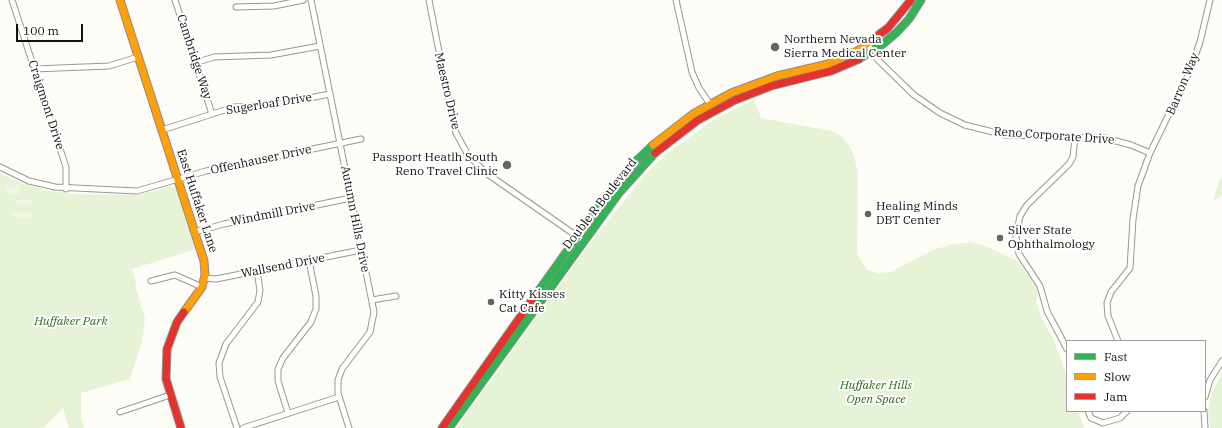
<!DOCTYPE html>
<style>
body{margin:0}
#map{position:relative;width:1222px;height:428px;overflow:hidden;background:#fdfcf7;font-family:"IBM Plex Serif",serif}
canvas{display:block}
.legend{position:absolute;left:1066px;top:340px;width:140px;height:72px;box-sizing:border-box;background:#fff;border:1px solid #a0a0a0;margin:0;padding:5px 7px;list-style:none;font-size:12px;color:#111}
.legend li{display:flex;align-items:center;gap:8px;height:20px}
.legend b{width:20px;border:1px solid #a0a0a0}
.scale{position:absolute;left:16px;top:24px;width:67px;height:18px;box-sizing:border-box;border:2px solid #111;border-top:0;padding-left:5px;font-size:12px;line-height:14px;white-space:nowrap;color:#111;-webkit-text-stroke:3px #fff;paint-order:stroke}
</style>
<div id="map">
<canvas width="1222" height="428"></canvas>
<ul class="legend">
<li><b style="height:5px;background:#30b455"></b>Fast</li>
<li><b style="height:5px;background:#ff9f0a"></b>Slow</li>
<li><b style="height:5px;background:#e5322d"></b>Jam</li>
</ul>
<div class="scale">100 m</div>
</div>
<script>
const g = document.querySelector('canvas').getContext('2d');
g.lineJoin = 'round';
function paint(path, color) { g.fillStyle = color; g.fill(path, 'evenodd'); }
const toPath = rows => new Path2D(rows.map(r => 'M' + r).join(''));
function stroke(path, color, width, dash) { g.strokeStyle = color; g.lineWidth = width; g.lineCap = dash ? 'butt' : 'round'; g.setLineDash(dash || []); g.stroke(path); }
function label(font, color, halo, rows, align = 'center') {
  g.font = font + ' "IBM Plex Serif",serif'; g.lineWidth = 4; g.setLineDash([]); g.textBaseline = 'middle'; g.strokeStyle = halo; g.fillStyle = color; for (const [text, x, y, turn = 0] of rows) {
    g.save(); g.translate(x, y); g.rotate((+turn || 0) * Math.PI / 180); g.textAlign = isNaN(turn) ? turn : align; if (halo) g.strokeText(text, 0, 0); g.fillText(text, 0, 0); g.restore();
  }
}
const green = toPath([
 [754,100,761,118,832,131,841,136,850,147,854,156,858,173,857,254,867,270,878,273,891,272,933,250,950,245,970,242,985,246,1018,261,1039,292,1036,300,1040,315,1054,340,1067,376,1067,411,1078,411,1084,428,456,428,585,250,643,177,666,154,715,119],
 [0,173,21,183,45,190,71,194,139,195,171,186,177,190,196,249,132,269,137,284,135,286,145,319,142,342,130,379,81,393,81,417,84,428,69,428,63,408,43,428,0,428],
 [1222,176,1222,195,1213,201,1219,181],
 [1222,372,1222,428,1210,428,1208,410,1210,398]
]);
const pitch = toPath([
 [5,185,20,185,20,194,5,194],
 [16,200,32,200,32,207,16,207],
 [16,212,32,212,34,214,34,218,16,219,13,217,13,213]
]);
const street = toPath([
 [12,0,66,167,66,189],
 [175,0,212,114],
 [311,0,374,312,370,332,342,369,338,380,338,393,349,428],
 [429,0,451,114,456,133,468,155,486,173,584,241],
 [676,0,692,72,699,88,710,104],
 [236,7,274,6,303,0],
 [868,45,879,61,914,95,940,113,965,125,1005,135,1105,138,1131,145,1150,153],
 [195,63,214,57,271,55,320,46],
 [34,69,109,66,138,57],
 [162,130,234,107,273,105,330,94],
 [0,167,29,181,55,187,137,191,206,171,361,139],
 [195,232,224,224,351,198],
 [205,278,216,279,361,250],
 [151,281,175,275,202,287],
 [372,300,396,296],
 [1118,341,1108,316,1107,303,1111,292,1130,268,1133,219,1138,186,1150,153,1189,73,1200,42,1210,0],
 [1067,349,1047,311,1040,286,1019,254,1016,237,1020,216,1027,205,1069,164,1073,157,1075,137],
 [1205,397,1210,380,1222,361],
 [1088,411,1091,418,1103,423,1120,418,1127,411],
 [1204,411,1205,428],
 [120,412,170,395],
 [288,413,278,381,278,369,283,358,311,322,316,309,316,296,309,261],
 [237,428,220,377,219,363,226,344,258,302,260,290,257,271],
 [243,428,339,397]
]);
const fast = toPath([
 [859,59,883,44,897,32,909,19,921,0],
 [537,293,607,195,633,164,653,145],
 [449,428,619,193,655,153]
]);
const slow = toPath([
 [120,0,204,261,205,275,202,287,184,312],
 [653,145,693,114,731,93,777,76,828,64,859,50,873,39]
]);
const jam = toPath([
 [873,39,888,28,911,0],
 [655,153,698,120,735,100,771,86,831,71,859,59],
 [181,428,166,379,167,349,177,322,184,312],
 [442,428,537,293]
]);
const markers = [
 [775,47,5,"#646362"],
 [507,165,5,"#646362"],
 [868,214,4,"#646362"],
 [1000,238,4,"#646362"],
 [491,302,4,"#646362"]
];
const poiNames = [
 ["Northern Nevada",784,40],
 ["Sierra Medical Center",784,54],
 ["Passport Heatlh South",498,158,"right"],
 ["Reno Travel Clinic",498,172,"right"],
 ["Healing Minds",876,207],
 ["DBT Center",876,221],
 ["Silver State",1008,231],
 ["Ophthalmology",1008,245],
 ["Kitty Kisses",499,295],
 ["Cat Cafe",499,309]
];
const streetNames = [
 ["Cambridge Way",194,57,72],
 ["Barron Way",1183,84,-67],
 ["Maestro Drive",447,91,77],
 ["Sugerloaf Drive",269,104,-9],
 ["Craigmont Drive",46,105,72],
 ["Reno Corporate Drive",1054,136,4],
 ["Offenhauser Drive",261,160,-12],
 ["East Huffaker Lane",197,201,72],
 ["Double R Boulevard",600,204,-52],
 ["Windmill Drive",273,214,-11],
 ["Autumn Hills Drive",355,219,79],
 ["Wallsend Drive",283,266,-11]
];
const parkNames = [
 ["Huffaker Park",71,322],
 ["Huffaker Hills",876,386],
 ["Open Space",876,400]
];
paint(green, '#e7f3d7');
paint(pitch, '#f0f6e1');
stroke(street, '#979795', 7);
stroke(fast, '#8e8d8b', 9);
stroke(slow, '#8e8d8b', 9);
stroke(jam, '#8e8d8b', 9);
stroke(street, '#fffffe', 5);
stroke(fast, '#30b455', 7);
stroke(slow, '#ff9f0a', 7);
stroke(jam, '#e5322d', 7);
for (const [x, y, r, color] of markers) { const dot = new Path2D(); dot.arc(x, y, r, 0, 2 * Math.PI); g.fillStyle = color; g.fill(dot); stroke(dot, '#fff', 1.5); }
label('12px', '#111', '#fff', poiNames, 'left');
label('12px', '#111', '#fff', streetNames);
label('italic 12px', '#2f6b1f', '#fff', parkNames);
</script>
